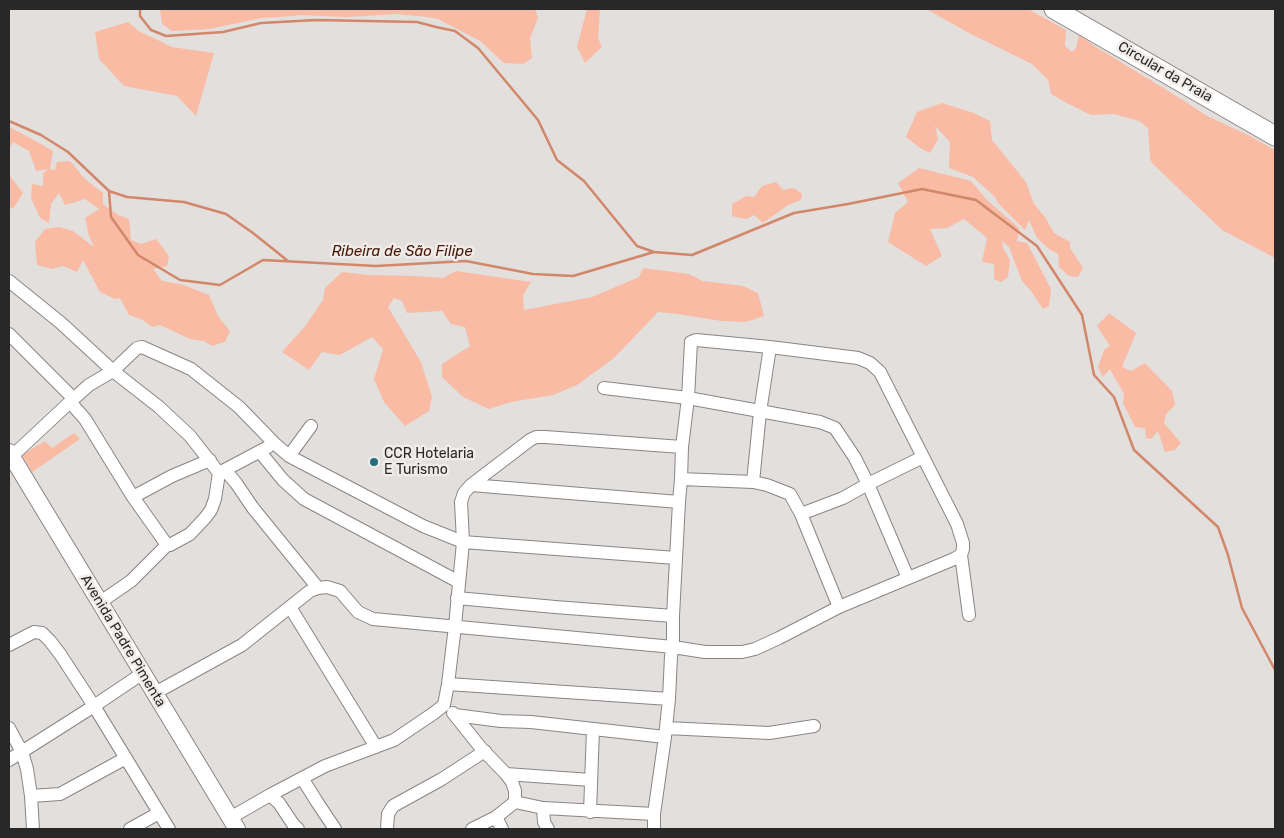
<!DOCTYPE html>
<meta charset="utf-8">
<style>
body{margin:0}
#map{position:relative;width:1284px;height:838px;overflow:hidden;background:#e3dfdd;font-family:Rubik,sans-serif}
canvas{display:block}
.frame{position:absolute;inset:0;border:10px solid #292828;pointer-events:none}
</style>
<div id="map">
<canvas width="1284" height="838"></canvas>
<div class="frame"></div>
</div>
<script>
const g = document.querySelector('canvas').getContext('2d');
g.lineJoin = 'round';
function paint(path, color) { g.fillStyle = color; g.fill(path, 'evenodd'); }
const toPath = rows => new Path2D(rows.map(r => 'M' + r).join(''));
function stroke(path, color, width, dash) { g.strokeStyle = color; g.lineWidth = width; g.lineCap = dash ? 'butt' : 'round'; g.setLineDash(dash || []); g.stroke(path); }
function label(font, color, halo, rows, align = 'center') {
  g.font = font + ' Rubik,sans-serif'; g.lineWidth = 5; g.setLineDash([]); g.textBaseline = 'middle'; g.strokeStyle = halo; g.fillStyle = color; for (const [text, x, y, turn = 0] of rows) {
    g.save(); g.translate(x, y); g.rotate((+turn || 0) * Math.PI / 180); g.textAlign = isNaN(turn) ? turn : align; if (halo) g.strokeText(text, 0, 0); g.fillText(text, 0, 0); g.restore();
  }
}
const green = toPath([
 [160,9,535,9,538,18,530,38,532,58,523,64,504,63,480,41,438,19,427,17,397,14,347,17,300,15,294,16,262,18,209,29,172,31,162,24],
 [587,9,600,9,598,38,602,47,585,63,577,47],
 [926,9,1028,9,1066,30,1065,46,1072,52,1076,48,1079,35,1096,47,1183,100,1207,116,1250,136,1275,150,1275,258,1222,230,1152,163,1150,159,1148,128,1139,121,1114,114,1091,115,1063,101,1051,94,1048,80,1032,64,971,34],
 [128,22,139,31,172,47,214,53,196,116,177,96,124,86,99,59,95,32],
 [942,103,974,113,990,121,992,140,1026,182,1034,204,1045,217,1054,233,1070,242,1070,248,1083,268,1078,277,1069,276,1059,267,1058,254,1049,249,1037,238,1029,220,1025,230,998,203,995,197,973,177,949,168,950,142,935,126,938,139,930,153,920,148,906,137,917,112],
 [9,127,25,135,53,151,50,169,55,170,57,162,70,161,85,179,103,193,103,204,118,215,129,219,131,240,141,244,156,239,169,256,167,266,153,269,162,281,184,285,209,295,218,316,230,331,225,342,212,346,204,341,190,339,160,325,152,327,143,320,129,315,120,298,115,299,100,292,83,260,77,272,63,266,52,269,37,265,35,242,45,229,59,227,73,231,94,247,89,236,85,218,99,209,85,199,65,205,59,193,51,204,49,223,40,218,31,198,32,184,43,186,43,173,49,169,36,171,29,151,13,142,9,149],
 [919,168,971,181,987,200,1019,228,1017,241,1027,243,1051,289,1049,306,1043,309,1031,291,1022,281,1009,247,1002,241,1003,248,1010,260,1008,277,1001,282,994,279,994,264,982,262,987,238,964,219,947,228,930,229,942,256,926,266,888,242,895,213,908,202,898,183],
 [9,169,10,176,23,193,13,209,9,206],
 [776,182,783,190,794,188,802,194,801,200,788,205,763,223,754,215,746,219,732,216,732,204,746,196,754,197,762,186],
 [643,268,689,274,703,281,743,286,758,293,764,316,746,322,722,321,677,314,658,312,614,358,577,385,553,395,511,402,489,409,463,397,442,377,442,364,470,346,465,327,451,324,442,311,407,313,402,301,394,298,388,307,421,362,432,397,429,411,405,426,384,402,374,379,383,349,372,337,340,355,322,352,309,370,282,352,306,325,323,300,325,288,342,272,368,275,415,276,443,278,456,271,531,282,523,295,524,310,592,297,639,277],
 [1109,313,1136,333,1122,367,1131,371,1145,363,1172,391,1175,405,1166,414,1164,423,1181,443,1175,450,1165,452,1158,431,1151,439,1146,438,1145,428,1135,427,1123,403,1124,394,1110,369,1103,377,1098,367,1104,350,1110,346,1097,326],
 [74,433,80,439,32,472,22,455,45,441,52,448]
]);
const stream = toPath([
 [140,9,140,16,151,30,166,36,223,32,261,23,316,20,417,22,436,27,455,31,478,48,538,120,557,160,584,181,637,246,654,252],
 [9,121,41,135,68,152,109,191,111,217,138,255,180,280,220,285,263,260,376,266,466,261,533,274,573,276,654,252,692,255,794,213,848,204,922,189,976,200,1037,246,1082,315,1094,375,1114,397,1134,450,1218,527,1228,555,1242,608,1275,670],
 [109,191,127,197,184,202,226,214,253,233,288,261]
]);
const minor = toPath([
 [9,281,61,323,113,371,137,348,142,347,191,369,239,407,274,443,289,456,423,526,463,542,676,558],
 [9,334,73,398],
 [604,388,688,398,820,422,835,428,855,458,868,484,908,578],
 [70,402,89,385,113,371,159,407,190,436,219,473,215,499,211,510,205,518,190,534,170,545,167,545,131,581,99,603],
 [260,452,283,480,304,499,459,582],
 [289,456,311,426],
 [9,459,70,402,85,419,133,497,167,545],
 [225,470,236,483,253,508,318,588],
 [219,473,268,447],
 [681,479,753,482,767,485,790,494,801,514],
 [753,482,760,412,770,347],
 [471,485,679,502],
 [133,497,172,476,210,460],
 [961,555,969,615],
 [457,598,555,607,673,616],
 [290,607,376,747],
 [839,607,801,514,843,498,868,484,923,457],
 [9,645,34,632,42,633,50,641,60,654,94,706,169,829],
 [448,684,669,699],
 [155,693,242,645,310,591,318,588,327,587,340,591,358,612,373,619,673,647,705,652,742,652,755,649,779,638,839,607,954,559,961,555,963,549,963,543,957,524,880,372,870,363,858,358,770,347,696,340,691,342,688,398,682,447,681,479,679,502,673,616,673,647,671,656,669,699,665,737,654,814,654,829],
 [453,713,481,748,506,774,512,782,515,791,515,802,496,817,472,829],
 [455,715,501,721,531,722,665,737],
 [9,728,22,752,27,769,31,796,33,829],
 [666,728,769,733,814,726],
 [9,760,94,706,143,673],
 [506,774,591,780],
 [302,778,317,802,335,829],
 [270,795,279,803,293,824,298,829],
 [31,796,60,794,126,758],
 [515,802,543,808,654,814],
 [543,808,544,822,548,829],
 [590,812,593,729],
 [496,817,502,829],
 [230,818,270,795,325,766,394,740,434,713,444,705,448,684,455,626,463,542,461,502,464,493,471,485,530,440,536,437,545,437,682,447],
 [130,829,159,813],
 [387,829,388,814,393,806,442,779,485,751]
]);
const major = toPath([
 [9,452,237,829]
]);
const highway = toPath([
 [1054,9,1275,136]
]);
const markers = [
 [374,462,5,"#296b7e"]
];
const streetNames = [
 ["Circular da Praia",1165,72,30],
 ["Avenida Padre Pimenta",123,641,59]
];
const poiNames = [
 ["CCR Hotelaria",384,454],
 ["E Turismo",384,470]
];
const waterNames = [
 ["Ribeira de São Filipe",402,252]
];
paint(green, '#f9bba4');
stroke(stream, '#d2866a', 2.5);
stroke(minor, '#898584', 14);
stroke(major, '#898584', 18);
stroke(highway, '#898584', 21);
stroke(minor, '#fff', 12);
stroke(major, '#fff', 16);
stroke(highway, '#fff', 19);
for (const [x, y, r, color] of markers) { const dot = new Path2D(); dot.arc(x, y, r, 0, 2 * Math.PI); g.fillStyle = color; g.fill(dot); stroke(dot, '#f0ecea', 2); }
label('14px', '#292828', '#f0ecea', streetNames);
label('14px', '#292828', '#f0ecea', poiNames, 'left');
label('italic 15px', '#481805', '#f0ecea', waterNames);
</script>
